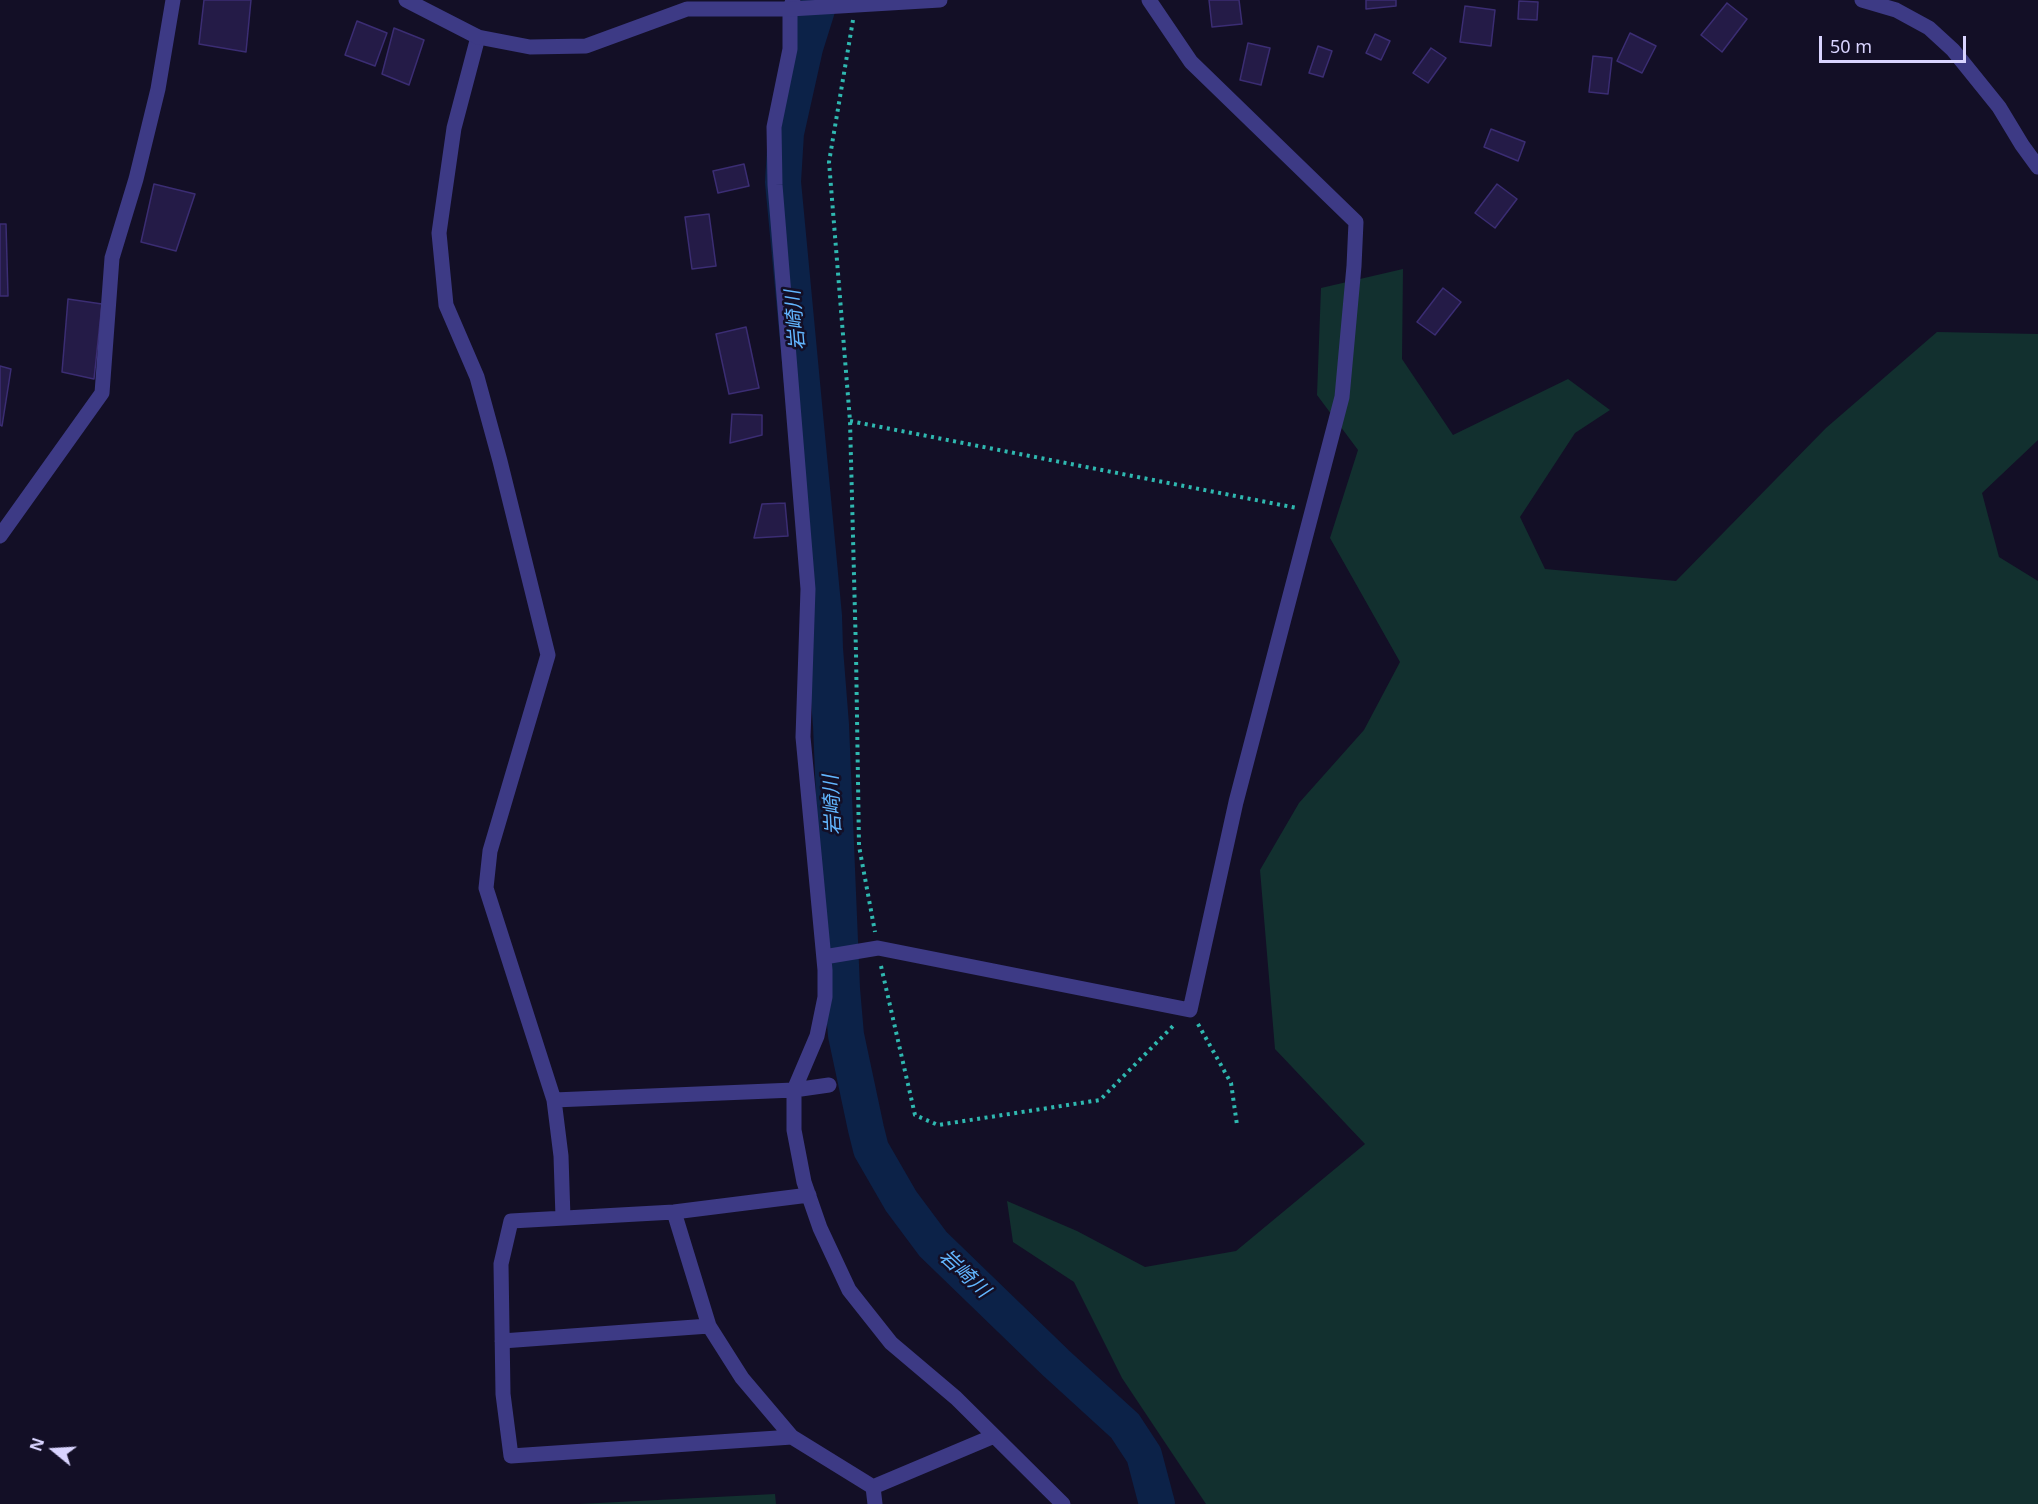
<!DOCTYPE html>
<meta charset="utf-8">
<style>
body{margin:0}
#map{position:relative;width:2038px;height:1504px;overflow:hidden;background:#130f26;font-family:"Noto Sans",sans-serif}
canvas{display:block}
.north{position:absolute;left:24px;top:1420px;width:60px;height:60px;-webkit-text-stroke:4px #130f26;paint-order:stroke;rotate:288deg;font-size:16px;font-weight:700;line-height:24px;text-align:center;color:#d9d4ff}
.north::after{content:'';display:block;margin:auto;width:21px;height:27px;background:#d9d4ff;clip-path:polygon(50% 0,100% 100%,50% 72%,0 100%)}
.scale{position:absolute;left:1819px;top:36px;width:147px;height:27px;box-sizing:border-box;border:3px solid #d9d4ff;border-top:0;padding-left:8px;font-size:18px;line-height:21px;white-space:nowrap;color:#d9d4ff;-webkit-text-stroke:4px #130f26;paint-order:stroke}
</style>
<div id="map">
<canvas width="2038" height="1504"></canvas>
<div class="north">N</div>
<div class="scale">50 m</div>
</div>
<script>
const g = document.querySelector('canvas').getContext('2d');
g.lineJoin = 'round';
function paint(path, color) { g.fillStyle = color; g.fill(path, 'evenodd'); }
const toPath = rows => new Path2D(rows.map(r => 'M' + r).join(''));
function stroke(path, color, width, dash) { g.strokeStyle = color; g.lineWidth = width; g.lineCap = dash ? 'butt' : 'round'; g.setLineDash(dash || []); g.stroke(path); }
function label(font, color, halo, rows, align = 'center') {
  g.font = font + ' "Noto Sans","Noto Sans JP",sans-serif'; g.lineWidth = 5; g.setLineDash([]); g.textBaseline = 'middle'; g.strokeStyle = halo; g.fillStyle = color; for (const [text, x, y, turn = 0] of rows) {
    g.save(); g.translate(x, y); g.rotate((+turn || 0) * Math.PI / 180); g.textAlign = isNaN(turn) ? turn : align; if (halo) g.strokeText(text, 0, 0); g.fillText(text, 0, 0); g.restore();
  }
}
const green = toPath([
 [1403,269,1402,359,1453,435,1568,379,1610,410,1575,433,1520,517,1545,569,1676,581,1826,428,1937,332,2038,334,2038,440,1982,493,1999,557,2038,581,2038,1504,1206,1504,1122,1378,1074,1282,1013,1242,1007,1201,1077,1231,1145,1267,1236,1251,1365,1144,1275,1049,1260,870,1299,803,1364,730,1400,662,1330,538,1358,450,1317,395,1321,288],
 [775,1494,776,1504,579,1504]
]);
const river = toPath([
 [820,0,805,48,786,133,783,182,824,616,825,649,831,725,842,989,846,1035,866,1129,871,1149,901,1201,933,1244,1056,1363,1125,1426,1144,1455,1157,1504]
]);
const building = toPath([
 [204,0,251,0,246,52,199,44,204,0],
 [1209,0,1239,0,1242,24,1212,27,1209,0],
 [1366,0,1396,0,1396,6,1366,9,1366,0],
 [1519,1,1538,2,1537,20,1518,19,1519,1],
 [1727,3,1747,19,1722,52,1701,35,1727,3],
 [1465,6,1495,10,1491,46,1460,42,1465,6],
 [357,21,387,33,375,66,345,55,357,21],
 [394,28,424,40,409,85,382,74,394,28],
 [1630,33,1656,46,1642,73,1617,61,1630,33],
 [1375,34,1390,41,1381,60,1366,53,1375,34],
 [1248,43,1270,48,1261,85,1240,80,1248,43],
 [1318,46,1332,51,1323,77,1309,73,1318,46],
 [1431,48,1446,58,1428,83,1413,73,1431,48],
 [1593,56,1612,58,1608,94,1589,92,1593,56],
 [1491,129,1525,142,1518,161,1484,147,1491,129],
 [744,164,749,186,718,193,713,171,744,164],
 [154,184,195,194,176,251,141,242,154,184],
 [1497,184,1517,199,1495,228,1475,213,1497,184],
 [709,214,716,266,692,269,685,217,709,214],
 [0,224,6,224,8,296,0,296,0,224],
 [1443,288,1461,302,1435,335,1417,322,1443,288],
 [68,299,102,304,94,379,62,372,68,299],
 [746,327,759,388,729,394,716,334,746,327],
 [0,366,11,369,2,426,0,425,0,366],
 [732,414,762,415,762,435,730,443,732,414],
 [785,503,788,536,754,538,762,504,785,503]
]);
const path = toPath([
 [853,20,829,162,850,421,856,653,859,846,875,932],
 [850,421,1297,508],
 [881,966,915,1115,938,1125,1100,1100,1175,1024],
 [1198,1024,1231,1083,1237,1125]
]);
const minor = toPath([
 [793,0,790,9,790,49,774,127,775,185,808,589,803,737,825,970,825,997,817,1036,794,1090,794,1130,804,1182,820,1228,849,1290,891,1343,956,1398,1063,1504],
 [478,37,454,128,439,233,446,305,477,377,500,461,548,655,490,851,486,888,554,1100,561,1156,563,1218],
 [0,536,102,393,112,258,136,179,158,89,173,0],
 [824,957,878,948,1190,1010,1236,802,1342,397,1354,266,1356,222,1191,62,1149,0],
 [554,1100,794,1090,829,1085],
 [674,1212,709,1326,742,1378,792,1437,873,1487],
 [502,1341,709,1326],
 [792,1437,511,1456,503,1394,501,1264,511,1221,674,1212,809,1195],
 [875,1504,873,1487,994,1436]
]);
const tertiary = toPath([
 [406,0,478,37,530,47,586,46,687,9,790,9,940,0],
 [1862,0,1896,10,1929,28,1953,50,1999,107,2022,145,2038,167]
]);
const waterNames = [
 ["岩崎川",796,320,-95],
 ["岩崎川",833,805,-93],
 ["岩崎川",964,1274,43]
];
paint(green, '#12302f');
stroke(river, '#0c2248', 36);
paint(building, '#241b47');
stroke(building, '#3b2d73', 1.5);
stroke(path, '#2fb8b0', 4, [3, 4.5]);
stroke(minor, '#3d3a85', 15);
stroke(tertiary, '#3d3a85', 15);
label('italic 20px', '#62b6ff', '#130f26', waterNames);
</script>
